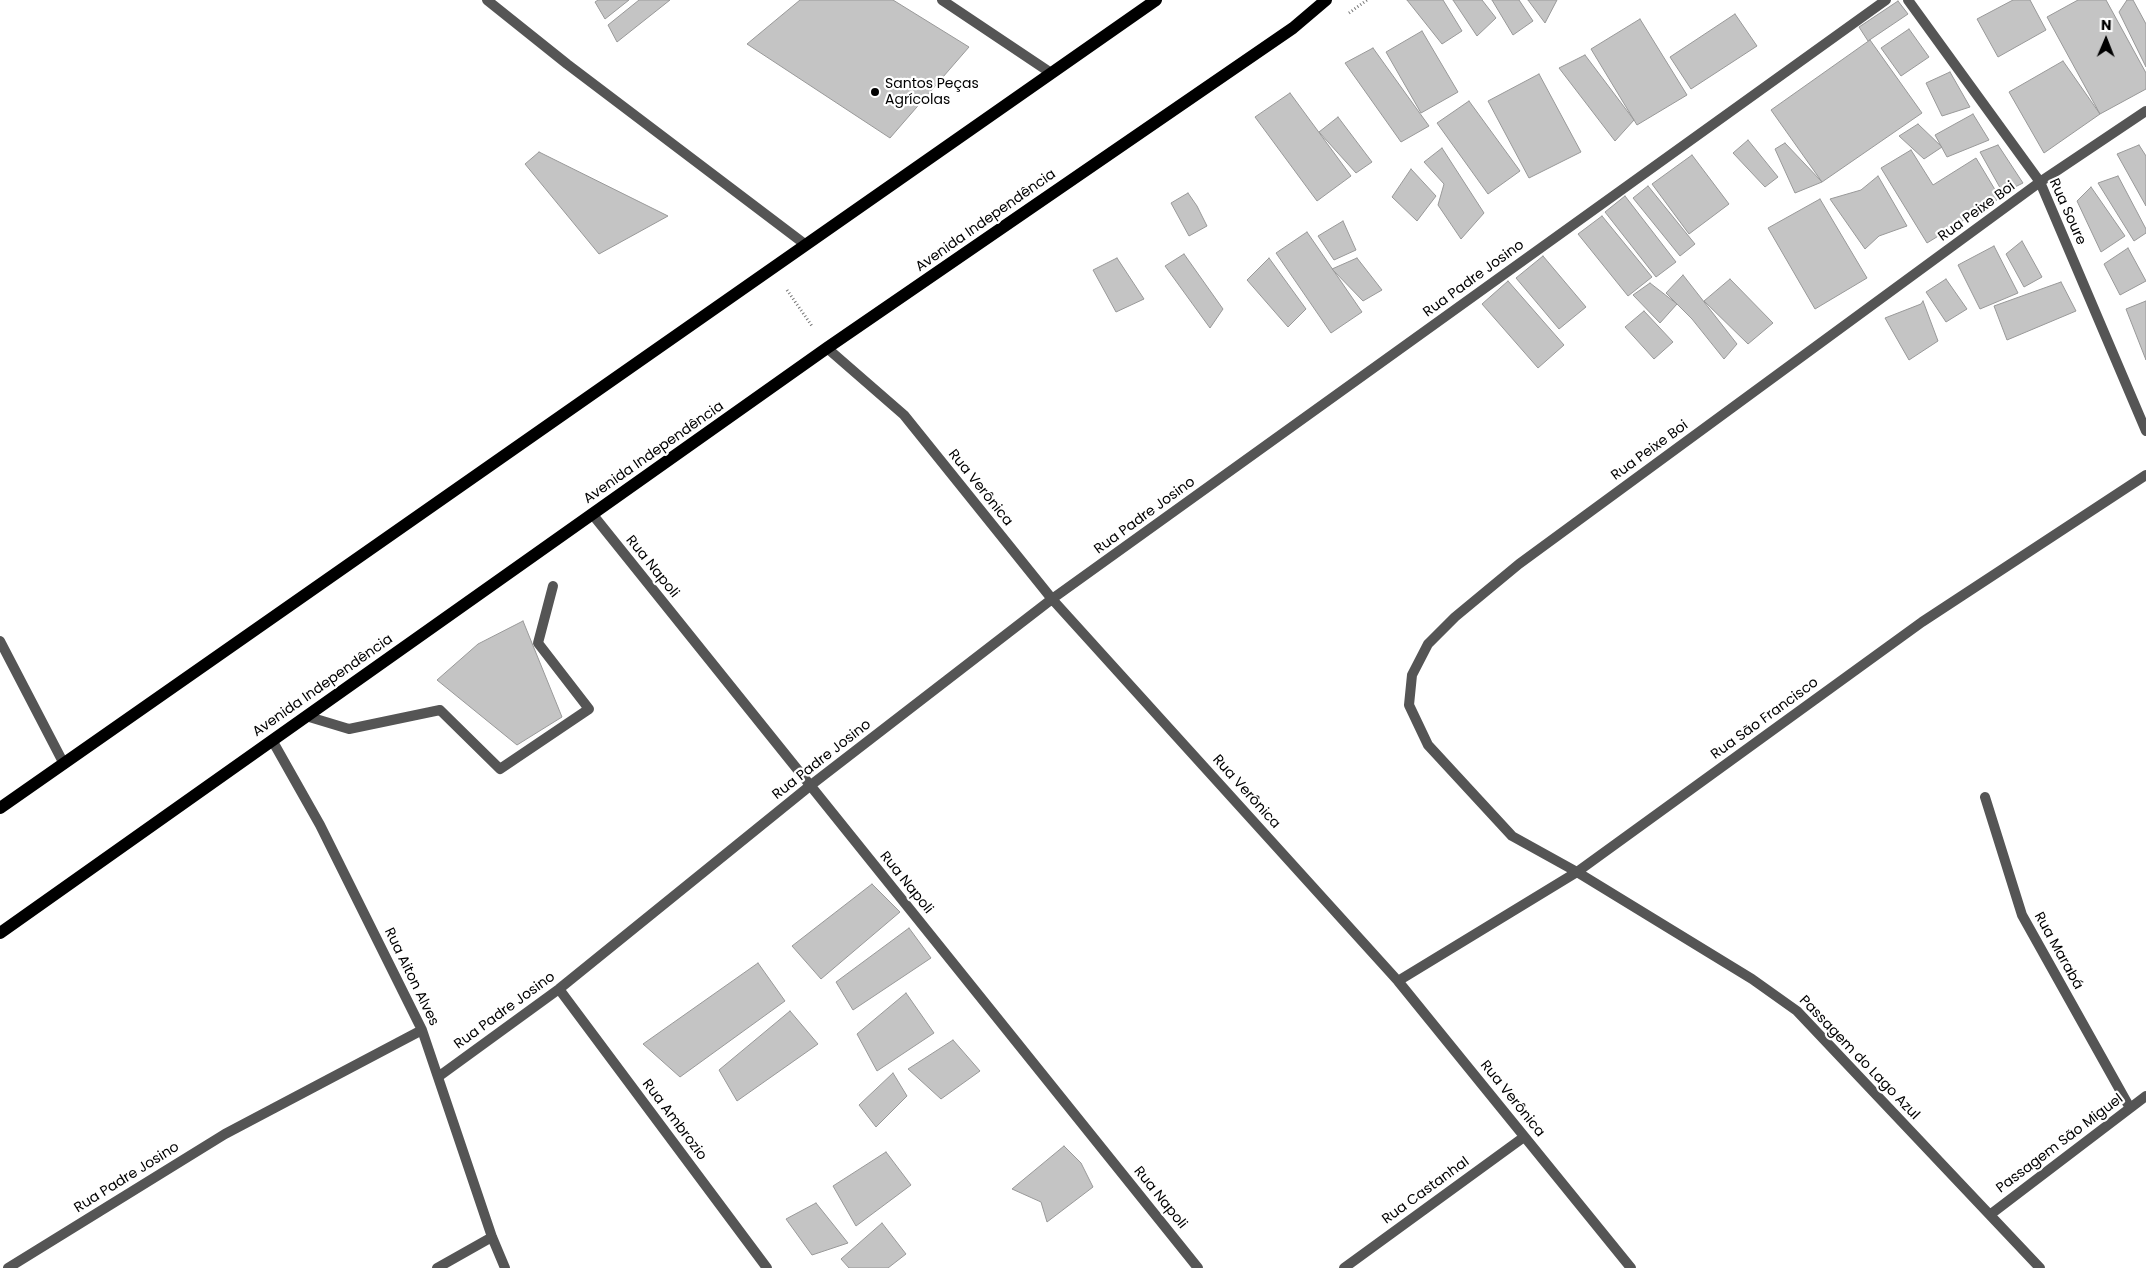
<!DOCTYPE html>
<meta charset="utf-8">
<style>
body{margin:0}
#map{position:relative;width:2146px;height:1268px;overflow:hidden;background:#fff;font-family:Poppins,sans-serif}
canvas{display:block}
.north{position:absolute;left:2081px;top:15px;width:50px;height:50px;-webkit-text-stroke:4px #fff;paint-order:stroke;rotate:1deg;font-size:14px;font-weight:700;line-height:20px;text-align:center;color:#000}
.north::after{content:'';display:block;margin:auto;width:18px;height:22px;background:#000;clip-path:polygon(50% 0,100% 100%,50% 72%,0 100%)}
</style>
<div id="map">
<canvas width="2146" height="1268"></canvas>
<div class="north">N</div>
</div>
<script>
const g = document.querySelector('canvas').getContext('2d');
g.lineJoin = 'round';
function paint(path, color) { g.fillStyle = color; g.fill(path, 'evenodd'); }
const toPath = rows => new Path2D(rows.map(r => 'M' + r).join(''));
function stroke(path, color, width, dash) { g.strokeStyle = color; g.lineWidth = width; g.lineCap = dash ? 'butt' : 'round'; g.setLineDash(dash || []); g.stroke(path); }
function label(font, color, halo, rows, align = 'center') {
  g.font = font + ' Poppins,sans-serif'; g.lineWidth = 4.5; g.setLineDash([]); g.textBaseline = 'middle'; g.strokeStyle = halo; g.fillStyle = color; for (const [text, x, y, turn = 0] of rows) {
    g.save(); g.translate(x, y); g.rotate((+turn || 0) * Math.PI / 180); g.textAlign = isNaN(turn) ? turn : align; if (halo) g.strokeText(text, 0, 0); g.fillText(text, 0, 0); g.restore();
  }
}
const building = toPath([
 [598,0,629,0,605,19,595,2,598,0],
 [639,0,670,0,617,42,608,25,639,0],
 [893,0,969,47,890,138,747,44,800,0,893,0],
 [1407,0,1443,0,1462,31,1442,44,1407,0],
 [1453,0,1482,0,1496,18,1477,36,1453,0],
 [1492,0,1519,0,1533,21,1513,35,1492,0],
 [1528,0,1557,0,1545,23,1528,0],
 [2013,0,2030,0,2046,30,1998,57,1977,19,2013,0],
 [2078,0,2106,0,2146,73,2146,89,2100,114,2047,17,2078,0],
 [2127,0,2133,0,2146,24,2146,67,2119,12,2127,0],
 [1898,1,1908,14,1868,41,1859,27,1898,1],
 [1735,14,1757,46,1691,89,1670,57,1735,14],
 [1640,19,1687,95,1637,125,1591,49,1640,19],
 [1909,29,1929,57,1901,76,1881,48,1909,29],
 [1422,31,1458,92,1421,113,1386,52,1422,31],
 [1870,40,1922,113,1822,182,1771,110,1870,40],
 [1373,48,1429,126,1401,142,1345,63,1373,48],
 [1585,55,1634,120,1615,141,1559,68,1585,55],
 [2063,61,2100,114,2044,153,2009,92,2063,61],
 [1950,72,1970,107,1942,116,1926,83,1950,72],
 [1539,74,1581,152,1529,178,1488,101,1539,74],
 [1290,93,1351,176,1317,201,1255,117,1290,93],
 [1469,101,1520,171,1488,194,1437,123,1469,101],
 [1973,114,1989,140,1947,157,1935,135,1973,114],
 [1338,117,1372,162,1356,173,1319,132,1338,117],
 [1918,124,1942,147,1924,159,1899,136,1918,124],
 [1748,140,1778,177,1765,187,1733,153,1748,140],
 [1785,143,1822,182,1795,193,1775,149,1785,143],
 [1998,145,2023,183,2003,193,1980,152,1998,145],
 [2139,145,2146,156,2146,206,2117,154,2139,145],
 [1442,148,1484,213,1461,239,1438,205,1444,184,1424,162,1442,148],
 [1911,150,1933,185,1976,158,2000,198,1927,243,1881,168,1911,150],
 [539,152,668,216,599,254,525,164,539,152],
 [1692,155,1729,204,1689,234,1652,184,1692,155],
 [1411,169,1436,196,1417,221,1392,197,1411,169],
 [1878,176,1907,226,1879,236,1865,249,1830,199,1861,190,1878,176],
 [2118,176,2146,229,2146,233,2134,241,2098,183,2118,176],
 [1648,186,1695,244,1680,256,1633,198,1648,186],
 [2091,187,2125,236,2101,252,2077,201,2091,187],
 [1188,193,1197,206,1207,226,1189,236,1171,203,1188,193],
 [1625,196,1676,262,1656,277,1605,212,1625,196],
 [1820,199,1867,278,1815,309,1768,228,1820,199],
 [1602,216,1652,277,1628,296,1578,234,1602,216],
 [1343,221,1356,250,1334,260,1318,236,1343,221],
 [1307,232,1362,312,1331,333,1276,253,1307,232],
 [2022,241,2042,277,2024,287,2006,254,2022,241],
 [1994,246,2018,293,1980,309,1958,265,1994,246],
 [2128,248,2146,281,2120,295,2104,264,2128,248],
 [1184,254,1223,309,1210,328,1165,266,1184,254],
 [1543,256,1586,307,1559,329,1516,278,1543,256],
 [1117,258,1144,299,1116,312,1093,270,1117,258],
 [1269,258,1306,309,1288,327,1247,280,1269,258],
 [1357,258,1382,290,1363,301,1332,269,1357,258],
 [1683,275,1737,344,1724,359,1692,319,1666,293,1683,275],
 [1730,279,1773,323,1748,344,1704,301,1730,279],
 [1946,279,1967,309,1946,322,1926,292,1946,279],
 [1508,281,1564,345,1538,368,1482,304,1508,281],
 [2061,282,2076,311,2007,340,1994,306,2061,282],
 [1650,283,1677,304,1660,323,1633,295,1650,283],
 [1923,301,1938,341,1909,360,1885,318,1921,304,1923,301],
 [2146,301,2146,360,2126,309,2146,301],
 [1644,311,1673,342,1654,359,1625,327,1644,311],
 [523,621,562,717,517,745,437,680,478,644,523,621],
 [872,884,900,912,821,979,792,946,872,884],
 [909,928,931,958,853,1010,836,982,909,928],
 [758,963,785,1001,680,1077,643,1044,758,963],
 [906,993,934,1033,877,1071,857,1034,906,993],
 [790,1011,818,1044,737,1101,719,1070,790,1011],
 [953,1040,980,1071,941,1099,908,1069,953,1040],
 [893,1073,907,1096,876,1127,859,1105,893,1073],
 [1064,1146,1081,1163,1093,1187,1047,1222,1041,1202,1012,1189,1064,1146],
 [886,1152,911,1185,856,1226,833,1186,886,1152],
 [816,1203,848,1243,812,1255,786,1219,816,1203],
 [882,1223,906,1254,888,1268,849,1268,841,1259,882,1223]
]);
const path = toPath([
 [1349,13,1367,0],
 [787,290,812,326]
]);
const service = toPath([
 [306,716,349,729,440,710,500,769,589,709,538,643,553,586]
]);
const minor = toPath([
 [487,0,567,64,806,245],
 [942,0,1051,73],
 [1908,0,2040,182,2146,431],
 [827,348,904,415,1052,599,1398,981,1631,1268],
 [593,515,1198,1268],
 [0,641,64,764],
 [272,740,320,825,422,1030,492,1237,505,1268],
 [1985,797,2022,915,2130,1108],
 [1398,981,1577,872,1922,622,2146,475],
 [559,989,767,1268],
 [438,1077,559,989,811,785,1052,599,1886,0],
 [1991,1214,2146,1096],
 [8,1268,225,1134,422,1030],
 [437,1268,492,1237],
 [1344,1268,1524,1137],
 [2040,1268,1797,1011,1752,979,1577,872,1512,836,1428,745,1409,705,1412,675,1428,644,1455,617,1519,564,2040,182,2146,111]
]);
const primary = toPath([
 [0,808,1156,0],
 [0,933,827,348,1293,28,1326,0]
]);
const markers = [
 [875,92,5,"#000"]
];
const poiNames = [
 ["Santos Peças",885,84],
 ["Agrícolas",885,100]
];
const streetNames = [
 ["Rua Peixe Boi",1977,212,-36],
 ["Rua Soure",2067,212,66],
 ["Avenida Independência",986,221,-35],
 ["Rua Padre Josino",1474,279,-36],
 ["Rua Peixe Boi",1650,451,-36],
 ["Avenida Independência",654,453,-35],
 ["Rua Verônica",980,488,51],
 ["Rua Padre Josino",1145,516,-36],
 ["Rua Napoli",652,567,51],
 ["Avenida Independência",323,686,-35],
 ["Rua São Francisco",1765,719,-36],
 ["Rua Padre Josino",822,760,-38],
 ["Rua Verônica",1246,792,48],
 ["Rua Napoli",906,883,51],
 ["Rua Marabá",2058,951,61],
 ["Rua Aiton Alves",411,977,64],
 ["Rua Padre Josino",505,1011,-36],
 ["Passagem do Lago Azul",1859,1058,46],
 ["Rua Verônica",1512,1099,51],
 ["Rua Ambrozio",674,1120,53],
 ["Passagem São Miguel",2060,1144,-37],
 ["Rua Padre Josino",127,1178,-32],
 ["Rua Castanhal",1426,1191,-36],
 ["Rua Napoli",1160,1198,51]
];
paint(building, '#c4c4c4');
stroke(building, '#999', 1);
stroke(path, '#777', 3, [1, 2.5]);
stroke(service, '#555', 10);
stroke(minor, '#555', 10);
stroke(primary, '#000', 12);
for (const [x, y, r, color] of markers) { const dot = new Path2D(); dot.arc(x, y, r, 0, 2 * Math.PI); g.fillStyle = color; g.fill(dot); stroke(dot, '#fff', 2); }
label('14px', '#000', '#fff', poiNames, 'left');
label('14px', '#000', '#fff', streetNames);
</script>
